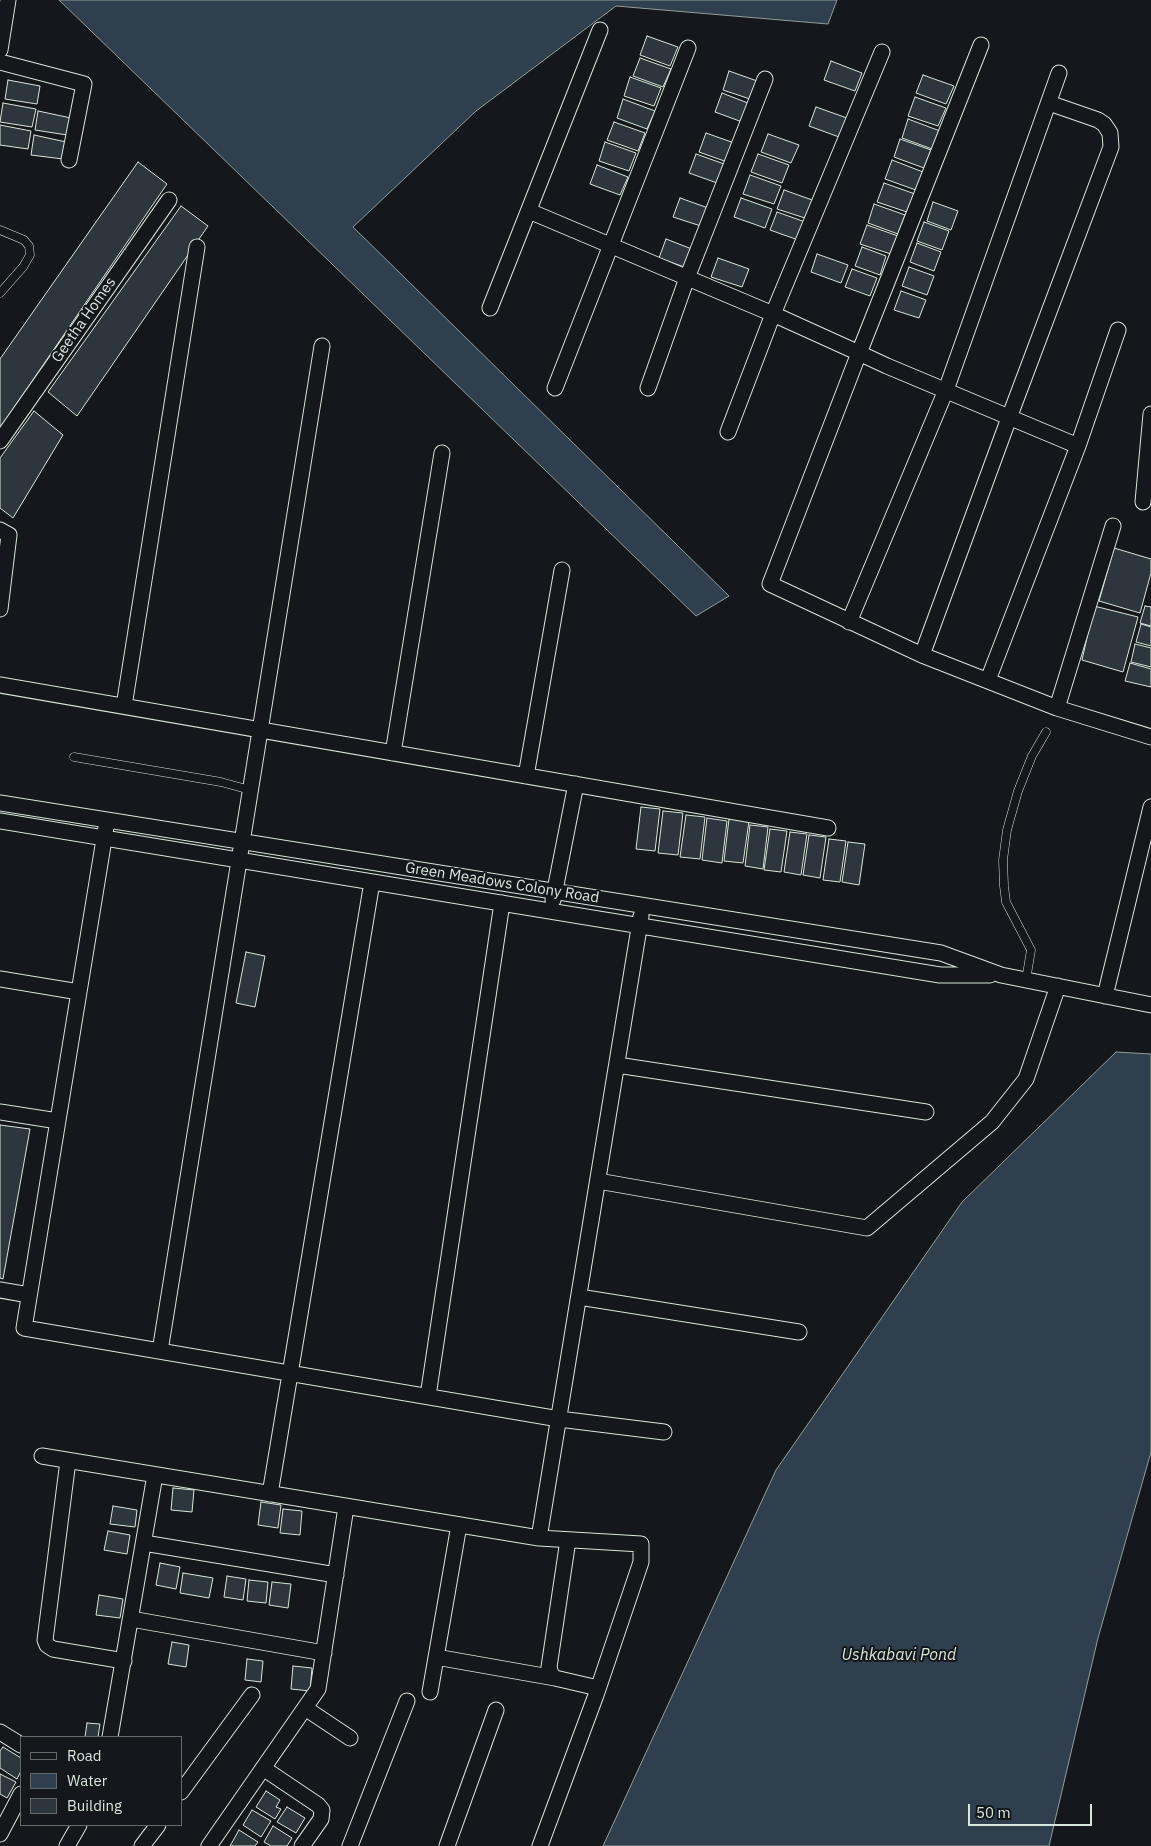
<!DOCTYPE html>
<style>
body{margin:0}
#map{position:relative;width:1151px;height:1846px;overflow:hidden;background:#14181c;font-family:"IBM Plex Sans",sans-serif}
canvas{display:block}
.legend{position:absolute;left:20px;top:1736px;width:162px;height:90px;box-sizing:border-box;background:#14181c;border:1px solid #626a69;margin:0;padding:6px 9px;list-style:none;font-size:15px;color:#d8e6dc}
.legend li{display:flex;align-items:center;gap:10px;height:25px}
.legend b{width:25px;border:1px solid #626a69}
.scale{position:absolute;left:968px;top:1804px;width:124px;height:22px;box-sizing:border-box;border:2px solid #d8e6dc;border-top:0;padding-left:6px;font-size:15px;line-height:18px;white-space:nowrap;color:#d8e6dc;-webkit-text-stroke:4px #14181c;paint-order:stroke}
</style>
<div id="map">
<canvas width="1151" height="1846"></canvas>
<ul class="legend">
<li><b style="height:6px;background:#14181c"></b>Road</li>
<li><b style="height:14px;background:#2f3f4d"></b>Water</li>
<li><b style="height:14px;background:#2c363c"></b>Building</li>
</ul>
<div class="scale">50 m</div>
</div>
<script>
const g = document.querySelector('canvas').getContext('2d');
g.lineJoin = 'round';
function paint(path, color) { g.fillStyle = color; g.fill(path, 'evenodd'); }
const toPath = rows => new Path2D(rows.map(r => 'M' + r).join(''));
function stroke(path, color, width, dash) { g.strokeStyle = color; g.lineWidth = width; g.lineCap = dash ? 'butt' : 'round'; g.setLineDash(dash || []); g.stroke(path); }
function label(font, color, halo, rows, align = 'center') {
  g.font = font + ' "IBM Plex Sans",sans-serif'; g.lineWidth = 4; g.setLineDash([]); g.textBaseline = 'middle'; g.strokeStyle = halo; g.fillStyle = color; for (const [text, x, y, turn = 0] of rows) {
    g.save(); g.translate(x, y); g.rotate((+turn || 0) * Math.PI / 180); g.textAlign = isNaN(turn) ? turn : align; if (halo) g.strokeText(text, 0, 0); g.fillText(text, 0, 0); g.restore();
  }
}
const water = toPath([
 [59,0,837,0,828,24,616,6,476,111,353,227,729,596,696,616,59,0],
 [1116,1052,1151,1054,1151,1452,1098,1638,1049,1846,603,1846,776,1470,962,1202,1116,1052]
]);
const building = toPath([
 [647,36,678,47,670,66,640,55,647,36],
 [640,58,671,69,663,87,633,76,640,58],
 [831,61,862,73,855,91,824,80,831,61],
 [729,71,760,82,753,100,723,90,729,71],
 [923,75,954,86,946,104,916,93,923,75],
 [630,77,661,88,654,106,624,96,630,77],
 [8,80,40,86,37,104,5,99,8,80],
 [722,93,753,105,745,123,715,112,722,93],
 [915,97,946,108,938,126,908,116,915,97],
 [623,99,655,111,647,129,617,118,623,99],
 [3,103,36,109,32,127,0,122,3,103],
 [816,107,847,118,839,137,809,126,816,107],
 [38,111,71,118,67,135,35,130,38,111],
 [908,119,940,131,932,149,902,138,908,119],
 [614,122,645,133,638,151,607,140,614,122],
 [0,125,31,131,28,149,0,145,0,125],
 [706,133,737,144,730,163,699,152,706,133],
 [768,134,799,145,791,163,761,152,768,134],
 [34,135,66,142,63,159,31,155,34,135],
 [900,139,931,150,924,168,894,157,900,139],
 [605,142,636,153,629,171,599,161,605,142],
 [696,154,727,165,720,184,689,173,696,154],
 [758,154,789,165,782,183,751,172,758,154],
 [892,160,923,172,916,190,885,179,892,160],
 [138,162,167,184,0,428,0,359,138,162],
 [597,165,628,177,620,195,590,184,597,165],
 [750,175,781,186,774,204,743,194,750,175],
 [884,183,915,194,907,212,877,202,884,183],
 [784,190,815,201,808,219,777,209,784,190],
 [680,198,711,209,704,227,673,217,680,198],
 [741,198,772,209,765,228,734,217,741,198],
 [933,202,958,211,951,230,927,221,933,202],
 [874,204,905,215,898,234,868,223,874,204],
 [181,206,208,226,77,416,48,392,181,206],
 [777,212,808,223,801,241,770,230,777,212],
 [924,222,949,231,942,250,917,241,924,222],
 [867,225,898,236,891,254,860,244,867,225],
 [666,239,697,251,690,269,659,258,666,239],
 [917,243,941,252,934,271,910,262,917,243],
 [862,247,886,256,880,275,855,266,862,247],
 [817,254,848,265,841,283,811,272,817,254],
 [718,258,749,269,742,287,711,277,718,258],
 [909,267,934,276,927,295,902,286,909,267],
 [852,269,877,278,870,296,845,287,852,269],
 [901,291,926,300,919,318,894,310,901,291],
 [34,411,63,435,13,518,0,508,0,458,34,411],
 [1114,548,1151,559,1151,573,1140,613,1099,601,1114,548],
 [1094,606,1138,617,1123,672,1082,660,1094,606],
 [1145,606,1151,607,1151,626,1140,623,1145,606],
 [1141,624,1151,627,1151,646,1136,642,1141,624],
 [1135,644,1151,648,1151,667,1131,662,1135,644],
 [1130,663,1151,669,1151,687,1125,681,1130,663],
 [641,807,660,809,655,851,636,849,641,807],
 [663,811,683,813,678,855,658,853,663,811],
 [686,815,705,817,700,859,680,857,686,815],
 [707,818,727,821,722,863,702,860,707,818],
 [729,819,749,821,743,863,724,861,729,819],
 [750,825,768,827,763,869,745,866,750,825],
 [770,829,787,831,781,872,764,870,770,829],
 [790,832,807,834,801,875,784,872,790,832],
 [809,835,826,837,820,878,803,875,809,835],
 [829,839,846,841,840,882,823,880,829,839],
 [848,842,865,844,859,885,842,882,848,842],
 [246,952,265,956,255,1007,236,1003,246,952],
 [0,1125,30,1129,3,1279,0,1278,0,1125],
 [173,1488,194,1490,192,1512,171,1510,173,1488],
 [261,1502,281,1505,278,1528,258,1525,261,1502],
 [113,1506,137,1510,135,1527,110,1524,113,1506],
 [283,1509,302,1511,300,1535,280,1533,283,1509],
 [108,1531,130,1535,127,1554,104,1550,108,1531],
 [160,1563,180,1567,176,1589,156,1585,160,1563],
 [183,1573,213,1578,209,1598,180,1593,183,1573],
 [227,1576,246,1579,243,1600,224,1597,227,1576],
 [249,1580,268,1582,266,1603,247,1601,249,1580],
 [272,1582,291,1584,288,1608,269,1605,272,1582],
 [99,1595,123,1599,120,1618,96,1615,99,1595],
 [172,1642,189,1645,186,1667,168,1664,172,1642],
 [247,1659,263,1661,261,1682,245,1680,247,1659],
 [293,1666,312,1668,310,1691,291,1689,293,1666],
 [87,1723,100,1724,98,1737,85,1737,87,1723],
 [3,1747,21,1758,21,1771,17,1779,0,1768,0,1751,3,1747],
 [0,1774,16,1782,7,1798,0,1794,0,1774],
 [266,1791,280,1800,276,1807,281,1809,275,1819,256,1807,266,1791],
 [287,1807,305,1818,296,1833,277,1822,287,1807],
 [252,1810,271,1821,261,1837,243,1825,252,1810],
 [273,1826,292,1838,287,1846,271,1846,264,1842,273,1826],
 [239,1830,258,1842,255,1846,230,1846,239,1830]
]);
const service = toPath([
 [0,230,24,240,29,246,30,255,23,267,0,293],
 [74,757,221,782,250,790],
 [1026,980,1031,950,1006,902,1004,886,1003,860,1007,830,1018,791,1032,756,1046,732]
]);
const minor = toPath([
 [981,45,859,353,887,366,1078,446],
 [0,50,8,0],
 [0,62,84,84,69,160],
 [529,211,773,314,859,353,770,584,922,655,1057,708,1151,737],
 [490,308,600,30],
 [555,388,688,48],
 [648,388,687,278,765,79],
 [728,432,773,314,882,52],
 [0,441,169,200],
 [1143,502,1151,414],
 [0,530,9,535,0,609],
 [849,622,946,390,1059,73],
 [922,655,1009,418,1111,147,1110,133,1104,124,1098,120,1049,103],
 [988,680,1078,446,1118,330],
 [0,685,828,828],
 [124,706,197,247],
 [1057,708,1113,526],
 [393,753,442,453],
 [526,776,562,570],
 [0,803,941,953,1001,975,1151,1005],
 [0,821,940,975,990,975],
 [107,821,24,1328,559,1419,664,1432],
 [553,900,576,784],
 [0,979,79,992],
 [1105,996,1151,807],
 [617,1065,926,1112],
 [0,1112,58,1121],
 [598,1181,867,1228,992,1122,1026,1079,1058,986],
 [0,1290,29,1295],
 [579,1297,799,1332],
 [160,1351,322,346],
 [428,1396,502,903],
 [42,1456,539,1538,641,1544,641,1562,596,1695,540,1846],
 [68,1461,45,1640,47,1645,53,1649,124,1661],
 [270,1494,372,882],
 [539,1538,641,916],
 [568,1540,549,1667,551,1674,555,1678,598,1688],
 [144,1543,336,1575],
 [131,1619,324,1653],
 [436,1657,555,1678],
 [430,1692,459,1525],
 [305,1708,350,1738],
 [0,1732,21,1745],
 [110,1737,155,1475],
 [263,1768,318,1805,322,1810,321,1819,302,1846],
 [181,1792,252,1695],
 [0,1834,21,1794],
 [67,1846,79,1825],
 [142,1846,158,1825],
 [209,1846,318,1689,346,1507],
 [350,1846,407,1701],
 [447,1846,496,1710]
]);
const streetNames = [
 ["Geetha Homes",84,320,-55],
 ["Green Meadows Colony Road",502,883,9]
];
const waterNames = [
 ["Ushkabavi Pond",899,1655]
];
paint(water, '#2f3f4d');
stroke(water, '#939e99', 1);
paint(building, '#2c363c');
stroke(building, '#d8e6dc', 1);
stroke(service, '#d8e6dc', 9);
stroke(minor, '#d8e6dc', 17);
stroke(service, '#14181c', 8);
stroke(minor, '#14181c', 15);
label('15px', '#d8e6dc', '#14181c', streetNames);
label('italic 16px', '#d8e6dc', '#14181c', waterNames);
</script>
